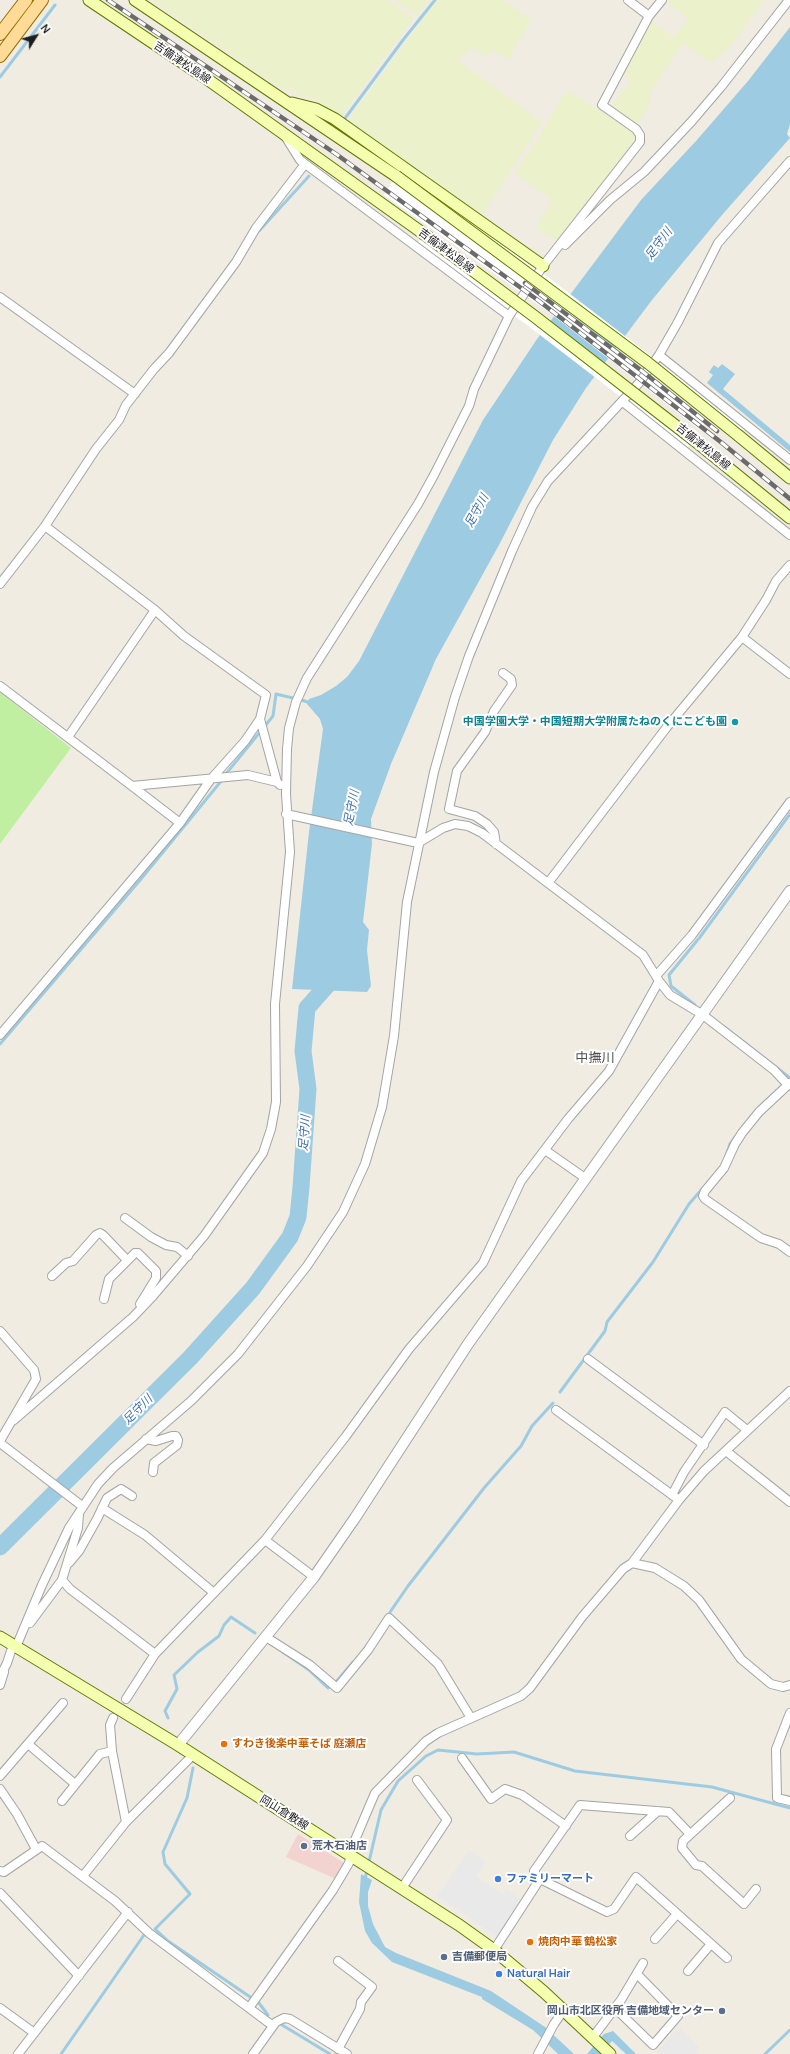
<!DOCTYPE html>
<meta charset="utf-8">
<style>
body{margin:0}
#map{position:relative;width:790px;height:2054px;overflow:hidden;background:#f0ece2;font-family:Manrope,sans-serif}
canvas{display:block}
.north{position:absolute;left:16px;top:16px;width:40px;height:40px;-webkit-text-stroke:3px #fff;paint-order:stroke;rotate:53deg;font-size:11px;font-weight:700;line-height:16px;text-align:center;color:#1d1d1d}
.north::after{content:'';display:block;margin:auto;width:14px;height:18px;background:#1d1d1d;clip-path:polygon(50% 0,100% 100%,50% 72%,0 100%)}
</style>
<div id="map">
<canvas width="790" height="2054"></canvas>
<div class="north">N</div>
</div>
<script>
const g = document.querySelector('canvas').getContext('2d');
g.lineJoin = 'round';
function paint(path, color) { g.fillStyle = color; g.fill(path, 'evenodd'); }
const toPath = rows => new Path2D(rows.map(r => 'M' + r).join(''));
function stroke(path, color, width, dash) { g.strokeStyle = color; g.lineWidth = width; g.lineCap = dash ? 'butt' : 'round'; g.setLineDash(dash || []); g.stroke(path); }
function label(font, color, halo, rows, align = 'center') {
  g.font = font + ' Manrope,"Noto Sans JP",sans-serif'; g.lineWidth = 4; g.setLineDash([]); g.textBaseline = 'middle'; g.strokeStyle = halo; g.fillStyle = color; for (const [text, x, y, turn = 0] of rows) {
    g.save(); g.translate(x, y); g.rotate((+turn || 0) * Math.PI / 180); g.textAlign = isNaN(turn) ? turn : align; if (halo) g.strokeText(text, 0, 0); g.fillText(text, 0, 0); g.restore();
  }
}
const commercial = toPath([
 [298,1834,346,1864,336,1879,286,1857]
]);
const farmland = toPath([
 [151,0,388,0,413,18,341,117,319,102,279,87],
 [394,0,428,0,417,16],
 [437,0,503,0,531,20,508,60,492,50,486,57,472,47,458,61,542,122,482,215,348,120],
 [669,0,763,0,752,17,731,45,711,63,683,43,651,91,649,100,650,104,637,124,611,107,631,80,623,74,652,21,674,38,688,19,667,2],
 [568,91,633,131,636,134,636,138,559,238,555,240,536,228,552,200,515,173,537,140,562,96]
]);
const grass = toPath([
 [0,692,71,748,0,844]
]);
const parking = toPath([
 [469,1850,486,1862,476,1876,502,1894,506,1889,523,1901,497,1937,437,1896],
 [679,2027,698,2047,696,2052,699,2054,659,2054,657,2051]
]);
const water = toPath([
 [790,27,790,124,787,134,790,138,722,215,652,300,586,388,553,440,499,545,436,659,391,764,371,819,372,844,363,922,369,930,367,950,371,986,367,992,292,989,309,832,323,729,320,719,307,704,309,699,321,695,336,686,347,677,359,661,483,420,537,339,641,200,696,141,748,81],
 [722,364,735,374,723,389,790,445,790,452,707,383,713,375,709,372,714,365,718,368],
 [361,1874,372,1880,368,1892,368,1906,373,1924,385,1947,396,1953,491,1991,545,2027,574,2054,558,2054,533,2030,482,1999,482,1997,392,1962,372,1943,365,1931,359,1902],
 [613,2031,636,2054,626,2054,612,2041,600,2054,587,2054,604,2034]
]);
const pier = toPath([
 [402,169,531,264,745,428,736,439,624,352,393,180],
 [392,182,557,303,707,420,700,430,550,313,384,195],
 [427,229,539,313,697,436,687,448,527,325,417,244]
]);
const stream = toPath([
 [0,77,55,5],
 [343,121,403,40,435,0],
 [259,231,309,176],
 [302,700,310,703],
 [225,775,273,716,276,694,293,698],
 [695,1005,671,986,669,975,700,937,790,814],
 [723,1026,790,1078,759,1107],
 [0,1044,141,879,222,780],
 [726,1156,730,1144,736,1136],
 [560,1392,605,1331,607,1322,653,1262,689,1204,702,1189],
 [386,1618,408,1586,484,1488,521,1446,532,1426,553,1403],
 [283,1652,309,1670,328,1688,336,1682,353,1662],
 [168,1718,165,1711,177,1689,174,1675,198,1652,219,1636,224,1625,231,1617,255,1633],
 [193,1768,187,1798,163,1852,165,1864,190,1894,155,1929,168,1941,259,2003,268,2015],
 [365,1879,381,1810,398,1781,426,1756,438,1750,477,1754,514,1752,575,1771,712,1787,790,1808],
 [282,2025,330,2054],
 [61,2054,144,1935],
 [765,2054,790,2030]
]);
const river = toPath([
 [0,1547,190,1358,253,1288,290,1237,298,1217,301,1187,308,1089,303,1051,307,1008,330,982,331,969]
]);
const minor = toPath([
 [628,0,649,16],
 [285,136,300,160,509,316],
 [565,245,610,200,644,172,692,121,721,87,789,0],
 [0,297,135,394],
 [659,355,790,460],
 [623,402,790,535],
 [45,526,96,449,119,420,126,405,154,369,169,353,236,262,256,228,305,164],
 [0,584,45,526,155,610,184,636,266,695,260,719,277,782],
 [742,637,766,600,776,581,790,565],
 [0,686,132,786,248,775,277,782,280,785],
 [68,737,155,610],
 [132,786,180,823],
 [286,814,418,843,443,828,455,824,468,826,482,833,643,955,659,981,670,995,703,1015,774,1070,788,1085,790,1083],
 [496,844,494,832,487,824,475,816,449,809,457,771,485,732,494,711,512,685,511,679,503,673],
 [548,883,667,727,742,637,790,674],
 [656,976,692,935,790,802],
 [0,1035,180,823,211,779,245,741,260,719],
 [788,1085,759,1112,742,1133,735,1144,724,1168,705,1191,703,1196,705,1199,761,1238,779,1244,790,1252],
 [545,1150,585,1178],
 [125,1218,151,1237,166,1245,177,1247,188,1256],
 [52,1276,66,1263,73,1261,96,1235,100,1233,103,1235,127,1260],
 [104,1299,109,1279,135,1253,138,1253,156,1271,156,1278,140,1304],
 [0,1331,34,1370,36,1379,0,1441],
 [588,1359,704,1445],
 [556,1410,679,1500],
 [14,1420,133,1317,153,1296,204,1236,263,1153,271,1129,276,1102,275,1004,290,852,286,794,287,749,289,728,296,702,307,678,418,504,434,475,469,406,474,389,509,316,543,266,640,142,640,135,636,129,602,105,649,16,662,0],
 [146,1439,156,1441,172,1436,176,1436,178,1440,177,1445,154,1463,153,1472],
 [0,1443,82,1506],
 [726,1451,790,1502],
 [672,1495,684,1472,725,1412,747,1430],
 [102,1508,145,1535,214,1593],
 [265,1540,314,1577],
 [69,1563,79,1551,97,1519,107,1498,121,1489,132,1496],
 [632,1563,655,1568,684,1586,699,1600,741,1659,771,1684,783,1687,790,1685],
 [62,1580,70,1589,155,1654],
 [30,1623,62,1580,78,1528,79,1514],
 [266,1637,310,1665,337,1688,368,1650,389,1618,438,1664,471,1718],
 [16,1647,42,1585,69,1528,98,1484,113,1468,191,1401,238,1354,307,1266,343,1212,365,1164,382,1107,394,1036,407,902,434,772,455,697,469,656,512,551,532,507,548,481,639,383,659,355,678,322,718,243,790,161],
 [0,1677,7,1663,13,1645],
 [0,1685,4,1672],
 [126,1699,155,1654,265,1540,346,1436,409,1349,483,1263,521,1181,568,1119,609,1071,659,981],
 [790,1713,776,1749,777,1798,790,1801],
 [28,1744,75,1784],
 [462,1758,491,1799,505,1789,522,1795,566,1826],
 [0,1776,63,1703],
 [0,1789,17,1814,36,1849],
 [730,1798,683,1841,682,1848,696,1865,702,1866,744,1904,756,1889],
 [62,1801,100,1754,112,1751],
 [126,1822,193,1755],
 [690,1834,669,1812,580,1805,534,1871,538,1878,607,1912,614,1909,636,1877,727,1958],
 [630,1836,658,1811],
 [0,1871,4,1872,42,1846,115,1901,149,1933,273,2026],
 [83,1876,126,1822,112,1751,110,1725,113,1718],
 [402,1888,447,1820,417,1780],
 [0,1893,79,1976],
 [655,1939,677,1914],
 [494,1950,540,1879],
 [338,1961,372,1987,361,2002,360,2009,338,2049],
 [688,1971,711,1944],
 [0,2008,33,2032],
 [249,2008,333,1890,349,1863,352,1847,375,1793,426,1741,438,1733,521,1696,530,1688,582,1617,623,1569,632,1563,679,1500,704,1471,790,1391],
 [615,2008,653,2045,678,2016,637,1974],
 [593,2037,621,2000,643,1963],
 [18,2054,128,1912],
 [253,2054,276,2022,284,2018,290,2019,347,2054],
 [538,2054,554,2024,564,2010]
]);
const tertiary = toPath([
 [178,1745,314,1577,355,1518,468,1344,790,891]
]);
const secondary = toPath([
 [89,0,207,79,424,234],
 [135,0,396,176],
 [292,103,316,109,335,119,543,266],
 [739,436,790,478],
 [694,440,790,518],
 [0,1637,178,1745,459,1925,494,1950,544,1992,610,2054]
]);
const primary = toPath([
 [0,34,26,0],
 [0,56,42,0]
]);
const rail = toPath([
 [108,0,336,154,539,301,722,443,790,499],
 [525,283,642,371,717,431]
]);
const secondaryBridge = toPath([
 [396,176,648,363,739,436],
 [424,234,534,316,694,440]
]);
const markers = [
 [735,722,4,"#0f9aa8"],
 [224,1744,4,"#e8710a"],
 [304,1846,4,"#5c6f8a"],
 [498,1879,4,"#3f7fe0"],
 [530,1942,4,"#e8710a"],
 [444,1957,4,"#5c6f8a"],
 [499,1974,4,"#3f7fe0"],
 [722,2011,4,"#5c6f8a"]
];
const streetNames = [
 ["吉備津松島線",182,63,34],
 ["吉備津松島線",446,251,37],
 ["吉備津松島線",703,447,39],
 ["岡山倉敷線",284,1813,32]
];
const cultureNames = [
 ["中国学園大学・中国短期大学附属たねのくにこども園",727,722]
];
const foodNames = [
 ["すわき後楽中華そば 庭瀬店",232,1744],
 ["焼肉中華 鶴松家",538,1942]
];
const serviceNames = [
 ["荒木石油店",312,1846],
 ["吉備郵便局",452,1957],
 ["岡山市北区役所 吉備地域センター",714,2011,"right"]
];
const shopNames = [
 ["ファミリーマート",506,1879],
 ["Natural Hair",507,1974]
];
const waterNames = [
 ["足守川",659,244,-53],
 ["足守川",477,511,-61],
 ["足守川",352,808,-79],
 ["足守川",305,1133,-86],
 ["足守川",138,1410,-45]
];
const quarterNames = [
 ["中撫川",595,1058]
];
paint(commercial, '#f2d3cf');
paint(farmland, '#eaf1cb');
paint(grass, '#c1efa2');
paint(parking, '#e9e9e9');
paint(water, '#9dcce2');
paint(pier, '#fff');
stroke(stream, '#9dcce2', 3);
stroke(river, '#9dcce2', 17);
stroke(minor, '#a4a4a4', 10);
stroke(tertiary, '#a4a4a4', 12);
stroke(secondary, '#617800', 13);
stroke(primary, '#967200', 14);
stroke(minor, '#fff', 8);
stroke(tertiary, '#fff', 10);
stroke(secondary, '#f4ffb0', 11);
stroke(primary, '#ffdb97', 12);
stroke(rail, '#6b6b6b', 4.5);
stroke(rail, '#fff', 3, [9]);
stroke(secondaryBridge, '#617800', 13, []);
stroke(secondaryBridge, '#f4ffb0', 11);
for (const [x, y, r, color] of markers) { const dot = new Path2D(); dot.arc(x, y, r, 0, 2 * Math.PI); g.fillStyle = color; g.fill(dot); stroke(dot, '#fff', 1.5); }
label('11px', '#1d1d1d', '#fff', streetNames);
label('bold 11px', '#0d838f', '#fff', cultureNames, 'right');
label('bold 11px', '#c56008', '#fff', foodNames, 'left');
label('bold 11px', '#4e5e75', '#fff', serviceNames, 'left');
label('bold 11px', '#366cbe', '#fff', shopNames, 'left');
label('italic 12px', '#4071b6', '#fff', waterNames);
label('13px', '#505050', '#fff', quarterNames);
</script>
